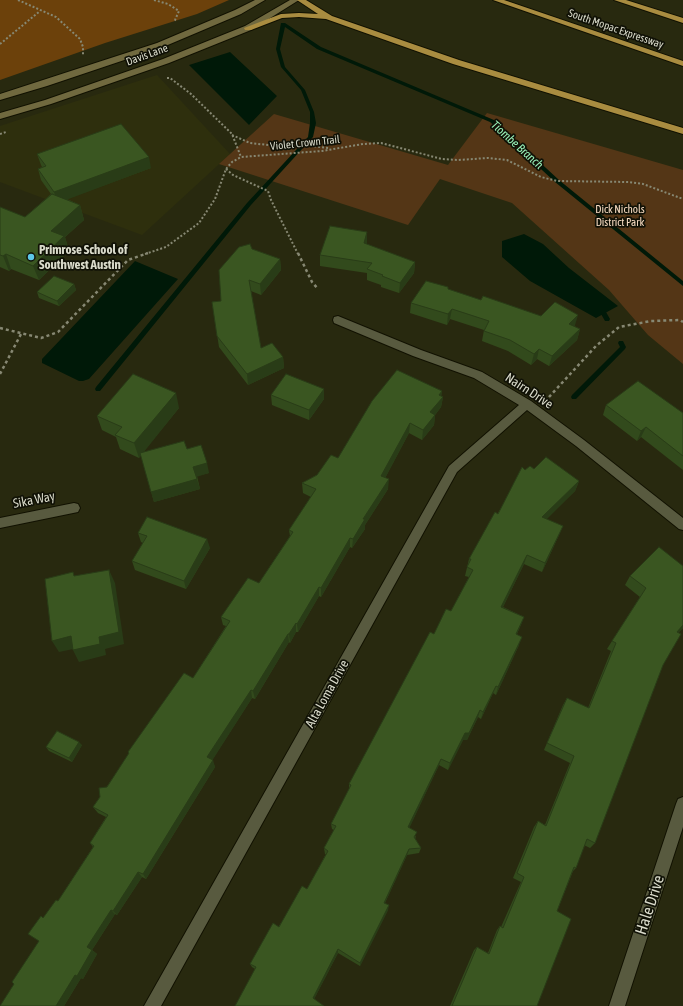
<!DOCTYPE html>
<style>
body{margin:0}
canvas{display:block;background:#28290f}
</style>
<canvas width="683" height="1006"></canvas>
<script>
const g = document.querySelector('canvas').getContext('2d');
g.lineJoin = 'round';
function paint(path, color) { g.fillStyle = color; g.fill(path, 'evenodd'); }
const toPath = rows => new Path2D(rows.map(r => 'M' + r).join(''));
function stroke(path, color, width, dash) { g.strokeStyle = color; g.lineWidth = width; g.lineCap = dash ? 'butt' : 'round'; g.setLineDash(dash || []); g.stroke(path); }
function label(font, color, halo, rows, align = 'center') {
  g.font = font + ' "Asap Condensed",sans-serif'; g.lineWidth = 3.5; g.setLineDash([]); g.textBaseline = 'middle'; g.strokeStyle = halo; g.fillStyle = color; for (const [text, x, y, turn = 0] of rows) {
    g.save(); g.translate(x, y); g.rotate((+turn || 0) * Math.PI / 180); g.textAlign = isNaN(turn) ? turn : align; if (halo) g.strokeText(text, 0, 0); g.fillText(text, 0, 0); g.restore();
  }
}
const built = toPath([
 [157,75,230,154,142,235,0,182,0,126]
]);
const green = toPath([
 [487,113,683,170,683,364,648,335,609,290,512,203,440,179,408,225,219,164,274,114,448,165]
]);
const forest = toPath([
 [0,0,229,0,197,14,105,43,0,80]
]);
const water = toPath([
 [230,52,277,96,249,125,189,65],
 [524,234,543,244,569,268,618,306,596,318,530,281,502,257,502,241],
 [135,261,178,279,89,379,83,381,79,381,42,363,42,359]
]);
const stream = toPath([
 [281,23,285,23,321,47,494,120,559,180,683,281,683,286,555,182,490,122,317,49,285,27,280,49,285,67,305,90,314,112,316,123,313,137,251,205,100,391,96,391,95,389,96,387,247,203,308,137,310,123,310,112,301,90,281,67,276,49,281,23],
 [602,312,606,312,610,319,609,321,605,321,601,314,602,312],
 [619,341,623,341,626,347,625,349,576,399,572,399,571,397,572,395,620,347,618,343,619,341]
]);
const pathFar1 = toPath([
 [18,0,56,17,80,39,83,47,83,55],
 [154,0,168,4,179,11,175,20,173,21],
 [0,44,40,11],
 [167,78,170,78,191,94,232,134,241,157],
 [0,134,6,132],
 [232,135,250,143,277,146,311,146,329,148],
 [226,169,233,175,268,191,271,200,298,254],
 [145,254,166,247,199,223,215,199,226,169,232,162,241,157,322,151,363,144,381,143,442,159,458,160,488,158,507,160,541,177,557,181,629,182,643,184,683,199]
]);
const path = toPath([
 [298,253,312,282,318,289],
 [0,328,41,338,58,332,128,260,148,253],
 [0,374,21,334],
 [549,397,596,346,619,327,651,321,680,320,683,322]
]);
const street = toPath([
 [338,316,421,350,482,372,531,401,584,440,683,518,683,530,679,529,576,446,527,410,457,472,161,1006,144,1006,449,466,519,405,474,378,413,356,334,323,333,320,334,317,338,316],
 [74,503,78,504,80,508,78,512,0,528,0,518,74,503],
 [683,797,683,827,625,1006,609,1006,676,804,678,799,683,797]
]);
const secondary = toPath([
 [255,0,265,0,241,14,163,47,47,86,0,100,0,94,157,43,235,10,255,0],
 [290,0,299,0,251,30,169,63,51,104,0,119,0,113,45,100,163,59,245,26,290,0]
]);
const highway = toPath([
 [297,0,306,0,332,16,459,60,683,128,683,134,453,64,326,19,299,17,282,18,251,30,245,30,244,28,281,14,299,13,318,14,297,0],
 [493,0,504,0,683,61,683,66,493,0],
 [614,0,626,0,683,18,683,23,614,0]
]);
const wall = toPath([
 [37,154,151,168,67,199,80,205,84,220,65,237,69,251,39,280,11,269,9,271,0,267,0,207,25,217,51,194,41,180,38,169,42,167,41,165],
 [367,243,366,244,415,262,414,273,399,293,381,287,381,285,367,280,367,273,320,266,320,255],
 [252,249,280,259,281,270,261,295,251,291,261,348,283,357,284,368,248,385,219,347,212,302,221,301],
 [74,284,76,290,59,306,39,298,37,292],
 [448,289,481,300,575,325,574,326,580,329,577,340,549,366,537,359,531,365,508,351,482,341,484,330,450,319,447,325,410,313,411,303],
 [324,389,324,399,309,420,272,405,271,395],
 [442,391,441,396,443,397,441,407,435,415,434,425,422,440,409,433,385,478,388,489,365,525,365,529,352,548,350,547,321,597,319,596,298,632,296,632,290,643,289,642,255,699,252,698,212,760,215,767,146,879,142,877,117,915,115,914,92,950,97,954,83,979,81,978,64,1006,0,1006,14,984,39,941,43,918,58,901,93,847,90,843,106,817,98,813,93,807,129,754,128,752,193,678,226,626,223,625,221,617,259,583,290,536,289,530,311,497,303,493,302,483,317,475,338,458],
 [606,405,683,413,683,470,641,437,637,441,603,415],
 [179,408,143,452,187,449,209,473,197,476,200,489,154,502,141,455,139,458,120,449,116,437,102,430,97,416],
 [534,469,579,481,575,491,546,519,563,526,559,535,542,572,524,564,503,607,524,617,517,634,519,645,496,695,493,693,481,719,478,717,467,740,463,740,448,770,439,765,409,828,416,837,415,838,421,848,419,853,407,855,385,903,388,910,360,966,338,953,314,999,255,969,252,967,250,964,307,889,326,854,325,854,324,848,334,830,332,829,331,824,349,790,349,784,434,634,451,611,469,577,465,576,469,559,525,470],
 [138,533,210,548,186,589,135,570,132,561,143,543,141,542],
 [683,566,683,628,679,632,663,665,595,843,590,848,584,845,576,868,573,871,557,911,537,1006,450,1006,474,950,477,947,488,953,497,930,500,926,501,927,521,882,513,878,534,827,538,821,545,825,570,763,544,750,563,705,567,698,588,708,611,651,607,649,612,641,640,597,625,585,630,576],
 [82,745,72,762,49,751,46,747]
]);
const shadedWall = toPath([
 [149,157,151,168,58,203,54,192],
 [80,205,84,220,65,237,69,251,39,280,33,266,51,231],
 [367,232,367,243,364,254,364,243],
 [6,254,11,269,9,271,3,256],
 [280,259,281,270,261,295,260,284],
 [415,262,414,273,399,293,400,283],
 [74,284,76,290,59,306,57,301],
 [452,309,450,319,447,325,448,314],
 [578,315,575,325,566,334,569,324],
 [580,329,577,340,549,366,552,356],
 [539,349,537,359,531,365,534,354],
 [283,357,284,368,248,385,247,374],
 [324,389,324,399,309,420,309,410],
 [442,391,441,399,443,397,441,407,435,415,434,425,422,440,423,430,430,412,439,395],
 [176,393,179,408,139,458,134,443],
 [410,423,409,433,381,486,381,476],
 [646,427,641,437,637,441,641,431],
 [207,463,209,473,196,477,193,467],
 [197,479,200,489,154,502,151,492],
 [389,479,388,489,365,525,365,529,352,548,353,539,363,519],
 [579,481,575,491,539,527,542,517],
 [563,526,559,535,542,572,545,563],
 [350,538,350,547,321,597,321,588],
 [207,539,210,548,186,589,184,581],
 [527,555,524,564,499,615,501,607],
 [109,570,115,583,124,644,105,649,106,655,79,662,73,650,99,637],
 [319,587,319,596,298,632,297,624],
 [524,617,521,625,513,642,516,634],
 [296,623,296,632,290,643,289,634],
 [683,625,683,628,672,640,677,632],
 [288,634,289,642,255,699,253,691],
 [71,636,78,648,59,652,52,641],
 [522,637,519,645,496,695,498,687],
 [496,686,493,693,481,719,483,712],
 [251,690,252,698,210,764,207,757],
 [480,710,478,717,467,740,463,740,448,770,450,763,465,733],
 [79,742,82,745,72,762,69,758],
 [441,759,439,765,407,833,408,827],
 [213,760,215,767,146,879,143,874],
 [409,849,407,855,383,907,384,903],
 [138,872,142,877,117,915,113,911],
 [389,905,388,910,360,966,360,963],
 [111,910,115,914,92,950,97,954,83,979,77,976,87,947],
 [338,949,338,953,313,1001,313,998],
 [75,975,81,978,64,1006,56,1006]
]);
const building = toPath([
 [121,124,149,157,54,192,38,169,46,166,37,154,121,124],
 [52,194,80,205,51,231,64,236,33,266,6,254,3,256,0,255,0,207,25,217,52,194],
 [330,226,367,232,364,243,415,262,400,283,382,276,383,275,367,269,372,263,320,255,330,226],
 [250,244,252,249,280,259,260,284,249,280,261,348,272,343,283,357,247,374,217,336,212,302,221,301,219,270,239,247,250,244],
 [54,276,74,284,57,301,37,292,54,276],
 [426,281,448,287,448,289,481,300,483,296,541,316,555,302,578,315,569,324,580,329,552,356,539,349,534,354,510,340,484,331,489,321,452,309,448,314,411,303,426,281],
 [397,370,442,391,439,395,443,397,430,412,435,415,423,430,410,423,381,476,389,479,363,519,365,519,353,539,350,538,321,588,319,587,297,624,296,623,289,634,288,634,253,691,251,690,207,757,213,760,143,874,138,872,113,911,111,910,87,947,92,950,77,976,75,975,56,1006,0,1006,14,984,12,982,39,941,28,934,41,916,43,918,56,900,58,901,94,846,90,843,108,815,93,807,100,797,99,788,107,787,129,753,128,752,184,673,193,678,230,621,221,617,248,578,259,583,293,532,289,530,316,489,302,483,317,475,331,455,338,458,372,401,397,370],
 [133,374,176,393,134,443,115,435,122,427,97,416,133,374],
 [286,374,324,389,309,410,271,395,286,374],
 [638,381,683,413,683,456,646,427,641,431,606,405,638,381],
 [184,441,187,449,201,445,207,463,193,467,197,479,151,492,140,453,184,441],
 [546,457,579,481,542,517,563,526,545,563,527,555,501,607,524,617,516,634,522,637,498,687,496,686,483,712,480,710,469,733,465,733,450,763,441,759,408,827,417,832,414,837,421,848,409,849,384,903,389,905,360,963,338,949,313,998,324,1006,235,1006,256,967,250,964,273,923,279,927,302,886,307,889,328,851,324,848,336,826,331,824,351,785,349,784,430,632,434,634,446,609,451,611,473,570,467,567,471,559,469,559,495,512,498,514,522,467,525,470,530,466,534,469,546,457],
 [147,517,207,539,184,581,132,561,147,536,138,533,147,517],
 [659,547,683,566,683,625,677,632,681,634,663,665,595,843,587,839,576,868,574,867,557,911,571,919,537,1006,452,1006,477,947,489,954,500,926,503,928,524,877,517,873,538,821,546,826,574,756,547,743,567,698,589,708,616,643,612,641,646,588,630,576,659,547],
 [109,570,119,632,99,637,100,644,73,650,71,636,52,641,45,579,73,572,74,576,109,570],
 [57,731,79,742,69,758,46,747,57,731]
]);
const markers = [
 [31,257,4,"#5dc7e8"]
];
const farStreetnames = [
 ["South Mopac Expressway",616,29,19],
 ["Davis Lane",147,55,-20],
 ["Violet Crown Trail",305,143,-6]
];
const farParknames = [
 ["Dick Nichols",620,210],
 ["District Park",620,223]
];
const farWaternames = [
 ["Tiombe Branch",517,145,42]
];
const poiNames = [
 ["Primrose School of",39,250],
 ["Southwest Austin",39,265]
];
const streetNames = [
 ["Nairn Drive",529,391,33],
 ["Sika Way",34,500,-11],
 ["Alta Loma Drive",327,694,-61]
];
const nearStreetnames = [
 ["Hale Drive",650,905,-72]
];
paint(built, '#2e2f0d');
paint(green, '#543616');
paint(forest, '#6c410b');
paint(water, '#001908');
paint(stream, '#001908');
stroke(street, '#110', 2);
stroke(secondary, '#110', 2);
stroke(highway, '#110', 2);
stroke(pathFar1, '#878873', 2, [2, 2]);
stroke(path, '#878873', 2.5, [3, 3]);
paint(street, '#585a3f');
paint(secondary, '#70693f');
paint(highway, '#a98c40');
paint(wall, '#324a1c');
paint(shadedWall, '#293c17');
paint(building, '#3a5621');
stroke(building, '#293c17', 1);
for (const [x, y, r, color] of markers) { const dot = new Path2D(); dot.arc(x, y, r, 0, 2 * Math.PI); g.fillStyle = color; g.fill(dot); stroke(dot, '#101106', 1.5); }
label('11px', '#d9daca', '#101106', farStreetnames);
label('11px', '#f9ddc3', '#101106', farParknames);
label('italic 12px', '#99f1b8', '#101106', farWaternames);
label('bold 13px', '#d9daca', '#101106', poiNames, 'left');
label('13px', '#d9daca', '#101106', streetNames);
label('16px', '#d9daca', '#101106', nearStreetnames);
</script>
